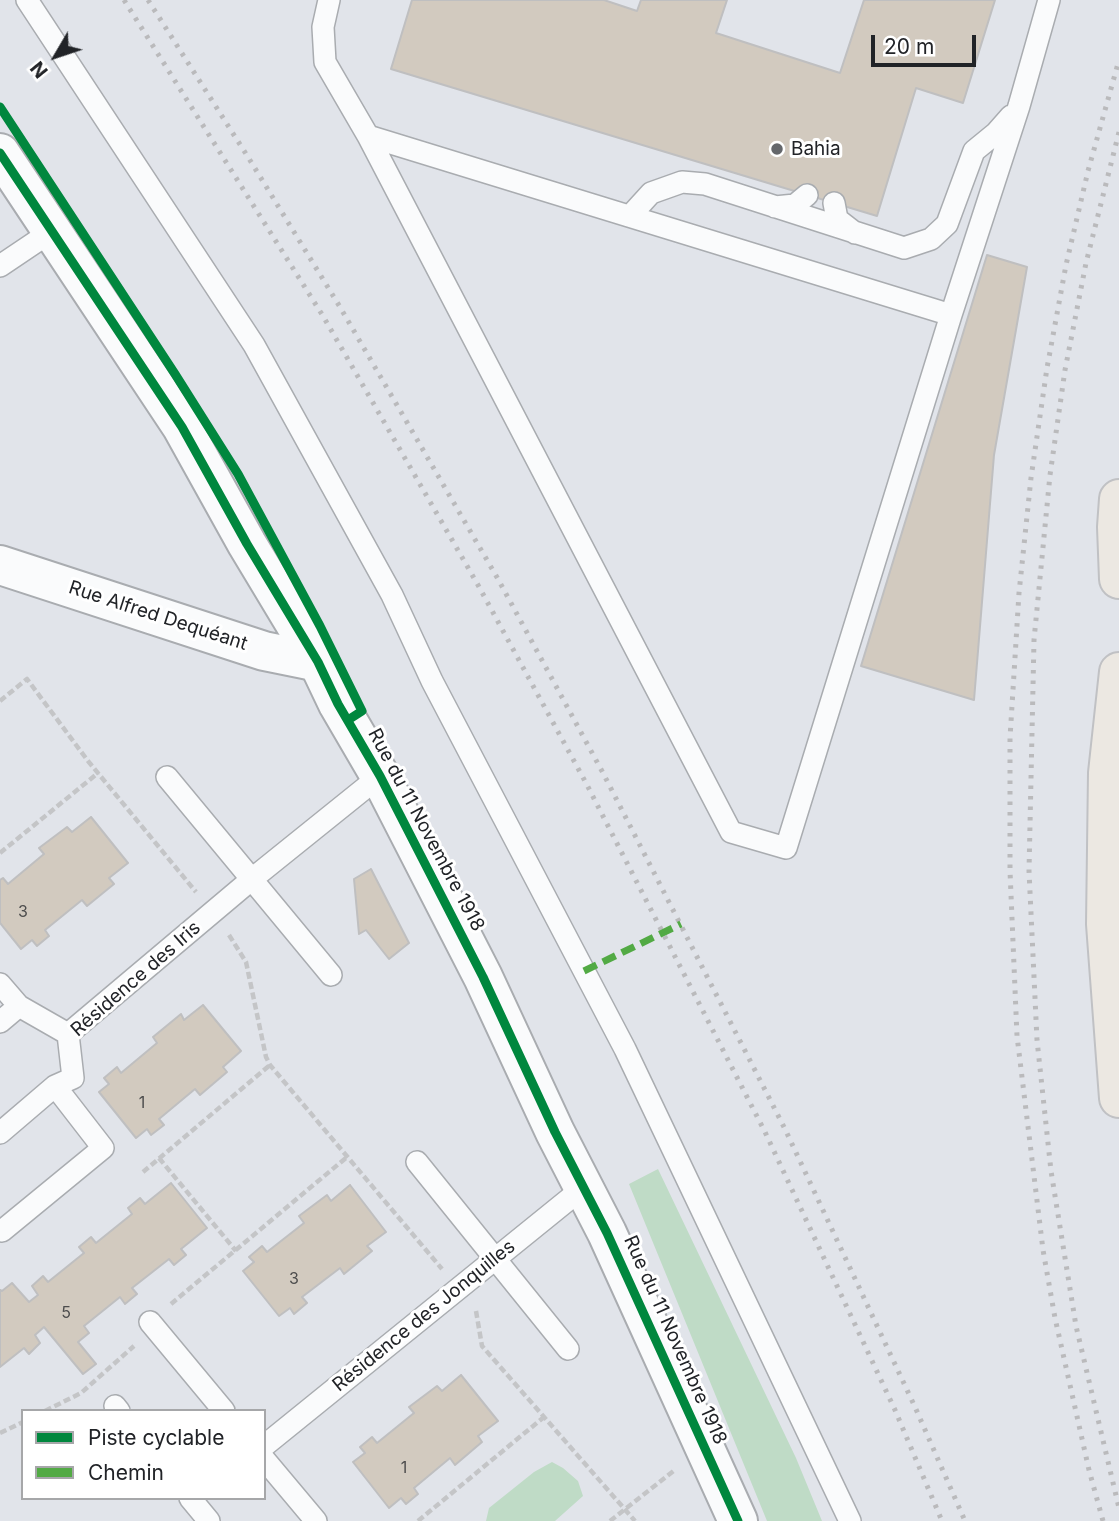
<!DOCTYPE html>
<meta charset="utf-8">
<style>
body{margin:0}
#map{position:relative;width:1119px;height:1521px;overflow:hidden;background:#e1e4ea;font-family:Inter,sans-serif}
canvas{display:block}
.legend{position:absolute;left:21px;top:1409px;width:245px;height:91px;box-sizing:border-box;background:#fff;border:2px solid #a6a7a9;margin:0;padding:9px 12px;list-style:none;font-size:21px;color:#212327}
.legend li{display:flex;align-items:center;gap:14px;height:35px}
.legend b{width:35px;border:2px solid #a6a7a9}
.north{position:absolute;left:21px;top:21px;width:70px;height:70px;-webkit-text-stroke:5px #fff;paint-order:stroke;rotate:231deg;font-size:19px;font-weight:700;line-height:28px;text-align:center;color:#212327}
.north::after{content:'';display:block;margin:auto;width:24px;height:32px;background:#212327;clip-path:polygon(50% 0,100% 100%,50% 72%,0 100%)}
.scale{position:absolute;left:871px;top:35px;width:105px;height:32px;box-sizing:border-box;border:4px solid #212327;border-top:0;padding-left:9px;font-size:21px;line-height:24px;white-space:nowrap;color:#212327;-webkit-text-stroke:5px #fff;paint-order:stroke}
</style>
<div id="map">
<canvas width="1119" height="1521"></canvas>
<ul class="legend">
<li><b style="height:9px;background:#00873e"></b>Piste cyclable</li>
<li><b style="height:9px;background:#52aa44"></b>Chemin</li>
</ul>
<div class="north">N</div>
<div class="scale">20 m</div>
</div>
<script>
const g = document.querySelector('canvas').getContext('2d');
g.lineJoin = 'round';
function paint(path, color) { g.fillStyle = color; g.fill(path, 'evenodd'); }
const toPath = rows => new Path2D(rows.map(r => 'M' + r).join(''));
function stroke(path, color, width, dash) { g.strokeStyle = color; g.lineWidth = width; g.lineCap = dash ? 'butt' : 'round'; g.setLineDash(dash || []); g.stroke(path); }
function label(font, color, halo, rows, align = 'center') {
  g.font = font + ' Inter,sans-serif'; g.lineWidth = 6; g.setLineDash([]); g.textBaseline = 'middle'; g.strokeStyle = halo; g.fillStyle = color; for (const [text, x, y, turn = 0] of rows) {
    g.save(); g.translate(x, y); g.rotate((+turn || 0) * Math.PI / 180); g.textAlign = isNaN(turn) ? turn : align; if (halo) g.strokeText(text, 0, 0); g.fillText(text, 0, 0); g.restore();
  }
}
const green = toPath([
 [658,1169,796,1458,822,1521,767,1521,629,1184],
 [552,1462,563,1468,578,1481,583,1496,555,1521,486,1521,489,1508,534,1472]
]);
const building = toPath([
 [412,0,604,0,637,11,641,0,727,0,716,33,840,73,864,0,995,0,963,103,916,88,877,216,391,69,412,0],
 [987,255,1027,267,994,455,974,700,861,666,987,255],
 [91,817,128,863,109,878,114,884,87,906,82,900,45,930,49,936,37,946,32,940,21,949,0,923,0,880,3,878,8,884,44,854,39,848,67,827,72,832,91,817],
 [371,869,409,943,389,959,366,930,359,934,354,879,371,869],
 [203,1005,241,1051,223,1067,227,1072,200,1095,195,1089,159,1119,164,1125,151,1135,147,1129,136,1138,99,1092,109,1084,104,1078,117,1067,121,1073,157,1043,153,1037,181,1014,184,1020,203,1005],
 [171,1183,207,1228,181,1249,186,1255,174,1265,169,1259,132,1288,137,1294,125,1304,120,1297,84,1326,89,1333,78,1342,96,1364,83,1374,44,1327,35,1335,40,1343,29,1354,24,1348,0,1367,0,1290,2,1291,12,1283,29,1302,38,1295,32,1286,43,1276,48,1282,84,1253,79,1247,91,1237,96,1243,132,1214,128,1208,140,1198,145,1204,171,1183],
 [350,1185,386,1232,367,1246,372,1251,344,1274,340,1268,302,1297,307,1303,294,1314,290,1308,279,1316,243,1271,254,1262,249,1257,262,1246,267,1252,304,1223,299,1216,327,1195,331,1201,350,1185],
 [461,1375,498,1421,478,1436,482,1442,455,1465,450,1458,414,1488,418,1494,406,1504,401,1498,389,1508,353,1462,365,1453,360,1447,372,1437,377,1443,414,1413,409,1407,437,1386,442,1391,461,1375]
]);
const path = toPath([
 [0,701,27,679,88,761,196,892],
 [0,853,98,773],
 [229,935,246,962,266,1057,270,1065,442,1269],
 [159,1158,236,1251],
 [143,1172,270,1065],
 [171,1304,347,1157],
 [476,1311,482,1346,635,1521],
 [45,1411,81,1393,134,1346],
 [0,1433,23,1422],
 [418,1521,544,1417],
 [610,1521,676,1469]
]);
const service = toPath([
 [27,0,254,345,392,595,432,681,625,1049,850,1521],
 [329,0,323,27,325,62,368,136,731,832,786,848,951,315,1019,106,1049,0],
 [368,136,951,315],
 [834,203,837,219,855,233],
 [775,207,795,205,807,195],
 [630,216,651,193,682,182,705,184,904,248,931,239,947,224,974,151,996,133,1011,116],
 [0,266,52,231],
 [167,777,331,975],
 [0,984,19,1006,68,1034],
 [0,1022,19,1006],
 [0,1133,55,1086],
 [417,1162,568,1349],
 [2,1231,103,1148,55,1086,73,1078,68,1034,252,879,380,776],
 [150,1322,224,1411],
 [115,1406,119,1411],
 [264,1446,584,1187],
 [264,1459,316,1521],
 [190,1498,209,1521]
]);
const minor = toPath([
 [0,565,264,651,318,662]
]);
const tertiary = toPath([
 [0,153,182,427,247,544,318,662,338,704,380,776,483,977,555,1132,607,1233,738,1521]
]);
const trunk = toPath([
 [1119,499,1117,527,1119,579],
 [1119,672,1108,773,1106,924,1119,1098]
]);
const rail = toPath([
 [124,0,323,316,478,585,586,783,765,1132,895,1410,942,1521],
 [148,0,248,157,340,307,498,579,603,773,785,1129,915,1407,965,1521],
 [1119,132,1086,263,1065,370,1050,475,1034,640,1029,871,1037,1040,1051,1171,1076,1326,1119,1508],
 [1103,1521,1089,1470,1055,1318,1043,1250,1017,1036,1010,871,1010,738,1019,593,1031,478,1047,368,1066,265,1088,171,1119,60]
]);
const quiet = toPath([
 [584,971,681,924]
]);
const cycleway = toPath([
 [0,107,175,374,238,474,320,626,362,711,348,720],
 [0,153,182,427,247,544,318,662,338,704,380,776,483,977,555,1132,607,1233,738,1521]
]);
const markers = [
 [777,149,7,"#64676b"]
];
const numberNames = [
 ["3",23,912],
 ["1",142,1103],
 ["3",294,1279],
 ["5",66,1313],
 ["1",404,1468]
];
const poiNames = [
 ["Bahia",791,149]
];
const streetNames = [
 ["Rue Alfred Dequéant",158,616,18],
 ["Rue du 11 Novembre 1918",426,830,62],
 ["Résidence des Iris",136,979,-41],
 ["Résidence des Jonquilles",424,1316,-39],
 ["Rue du 11 Novembre 1918",675,1340,66]
];
paint(green, '#bfdbc6');
paint(building, '#d2cabf');
stroke(building, '#bfbfc0', 2);
stroke(service, '#a9acb0', 24);
stroke(minor, '#a9acb0', 42);
stroke(tertiary, '#a9acb0', 42);
stroke(trunk, '#c0c1c4', 42);
stroke(path, '#c4c5c7', 4.5, [7, 3.5]);
stroke(service, '#fafbfc', 21);
stroke(minor, '#fafbfc', 38);
stroke(tertiary, '#fafbfc', 38);
stroke(trunk, '#ece8e2', 38);
stroke(rail, '#bababc', 5, [3.5, 7]);
stroke(quiet, '#52aa44', 7, [14, 7]);
stroke(cycleway, '#00873e', 9);
for (const [x, y, r, color] of markers) { const dot = new Path2D(); dot.arc(x, y, r, 0, 2 * Math.PI); g.fillStyle = color; g.fill(dot); stroke(dot, '#fff', 2.5); }
label('16px', '#4d4d4d', null, numberNames);
label('19px', '#212327', '#fff', poiNames, 'left');
label('19px', '#212327', '#fff', streetNames);
</script>
